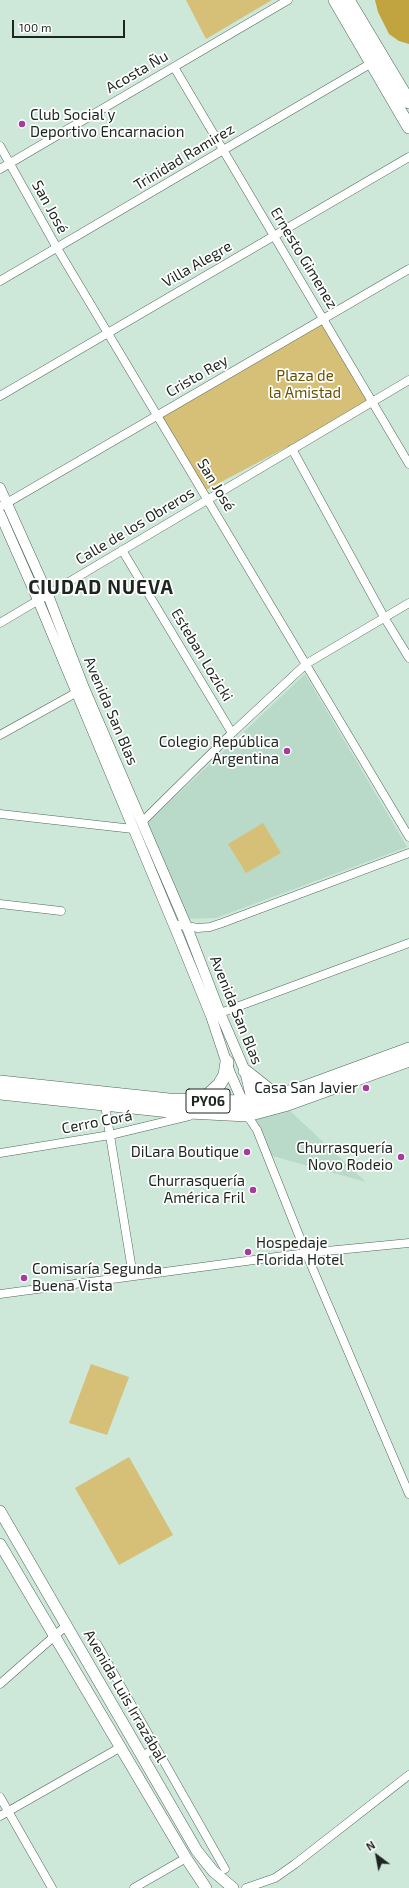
<!DOCTYPE html>
<meta charset="utf-8">
<style>
body{margin:0}
#map{position:relative;width:409px;height:1888px;overflow:hidden;background:#cde7d8;font-family:"Exo 2",sans-serif}
canvas{display:block}
.north{position:absolute;left:357px;top:1836px;width:40px;height:40px;-webkit-text-stroke:3px #fff;paint-order:stroke;rotate:328deg;font-size:11px;font-weight:700;line-height:16px;text-align:center;color:#1c2520}
.north::after{content:'';display:block;margin:auto;width:14px;height:18px;background:#1c2520;clip-path:polygon(50% 0,100% 100%,50% 72%,0 100%)}
.scale{position:absolute;left:12px;top:20px;width:113px;height:18px;box-sizing:border-box;border:2px solid #1c2520;border-top:0;padding-left:5px;font-size:12px;line-height:14px;white-space:nowrap;color:#1c2520;-webkit-text-stroke:3px #fff;paint-order:stroke}
</style>
<div id="map">
<canvas width="409" height="1888"></canvas>
<div class="north">N</div>
<div class="scale">100 m</div>
</div>
<script>
const g = document.querySelector('canvas').getContext('2d');
g.lineJoin = 'round';
function paint(path, color) { g.fillStyle = color; g.fill(path, 'evenodd'); }
const toPath = rows => new Path2D(rows.map(r => 'M' + r).join(''));
function stroke(path, color, width, dash) { g.strokeStyle = color; g.lineWidth = width; g.lineCap = dash ? 'butt' : 'round'; g.setLineDash(dash || []); g.stroke(path); }
function label(font, color, halo, rows, align = 'center') {
  g.font = font + ' "Exo 2",sans-serif'; g.lineWidth = 3.5; g.setLineDash([]); g.textBaseline = 'middle'; g.strokeStyle = halo; g.fillStyle = color; for (const [text, x, y, turn = 0] of rows) {
    g.save(); g.translate(x, y); g.rotate((+turn || 0) * Math.PI / 180); g.textAlign = isNaN(turn) ? turn : align; if (halo) g.strokeText(text, 0, 0); g.fillText(text, 0, 0); g.restore();
  }
}
const built = toPath([
 [305,674,407,847,216,918,181,919,141,829],
 [289,1110,366,1182,269,1155,254,1117]
]);
const green = toPath([
 [186,0,272,0,206,39],
 [323,319,372,402,206,490,161,415],
 [263,823,281,853,246,873,228,844],
 [91,1364,129,1377,107,1435,69,1423],
 [129,1457,173,1535,119,1565,75,1488]
]);
const forest = toPath([
 [375,0,409,0,409,44,399,41,389,34,378,12]
]);
const minor = toPath([
 [174,67,409,464],
 [0,146,57,248,409,837],
 [0,169,288,0],
 [0,281,375,61],
 [0,396,409,157],
 [292,449,384,617,409,658],
 [0,507,409,269],
 [122,550,232,733],
 [0,623,409,380],
 [0,735,81,690],
 [0,814,133,829],
 [142,822,232,733,306,664,409,603],
 [0,904,61,911],
 [173,924,198,928,210,927,222,923,409,853],
 [215,1015,409,943],
 [105,1105,133,1276],
 [247,1115,257,1130,306,1253,409,1494],
 [0,1153,110,1135,189,1116],
 [0,1294,306,1253,409,1243],
 [97,1644,225,1869],
 [0,1684,67,1625],
 [142,1756,156,1748],
 [0,1797,52,1888],
 [0,1816,121,1747],
 [134,1888,186,1858],
 [246,1888,275,1878,295,1864,409,1775]
]);
const tertiary = toPath([
 [0,488,48,595,84,688,187,927,220,1013,245,1071,253,1105],
 [0,514,38,600,180,940,211,1016,230,1073,245,1107]
]);
const secondary = toPath([
 [0,1511,197,1851,213,1871,233,1888],
 [0,1544,186,1858,206,1888]
]);
const primary = toPath([
 [335,0,409,127],
 [348,0,409,102]
]);
const trunk = toPath([
 [245,1071,269,1090,281,1094],
 [0,1082,169,1100,243,1102,297,1090,409,1049],
 [0,1093,170,1111,247,1115,288,1104,409,1060],
 [197,1100,207,1096,219,1085,225,1075,227,1062]
]);
const markers = [
 [22,124,4,"#a53b9d"],
 [287,751,4,"#a53b9d"],
 [366,1088,4,"#a53b9d"],
 [247,1152,4,"#a53b9d"],
 [401,1157,4,"#a53b9d"],
 [253,1190,4,"#a53b9d"],
 [248,1252,4,"#a53b9d"],
 [24,1278,4,"#a53b9d"]
];
const shields = [
 [208,1101,44]
];
const shieldNames = [
 ["PY06",208,1101]
];
const streetNames = [
 ["Acosta Ñu",137,72,-30],
 ["Trinidad Ramirez",184,157,-31],
 ["San José",50,207,61],
 ["Ernesto Gimenez",304,258,59],
 ["Villa Alegre",197,264,-30],
 ["Cristo Rey",197,376,-30],
 ["San José",216,485,59],
 ["Calle de los Obreros",135,526,-31],
 ["Esteban Lozicki",202,655,59],
 ["Avenida San Blas",111,711,67],
 ["Avenida San Blas",236,1010,68],
 ["Cerro Corá",97,1122,-11],
 ["Avenida Luis Irrazábal",125,1696,60]
];
const poiNames = [
 ["Club Social y",30,115,"left"],
 ["Deportivo Encarnacion",30,132,"left"],
 ["Colegio República",279,742],
 ["Argentina",279,759],
 ["Casa San Javier",358,1088],
 ["Churrasquería",393,1148],
 ["Novo Rodeio",393,1165],
 ["DiLara Boutique",239,1152],
 ["Churrasquería",245,1181],
 ["América Fril",245,1198],
 ["Hospedaje",256,1243,"left"],
 ["Florida Hotel",256,1260,"left"],
 ["Comisaría Segunda",32,1269,"left"],
 ["Buena Vista",32,1286,"left"]
];
const parkNames = [
 ["Plaza de",305,376],
 ["la Amistad",305,393]
];
const districtNames = [
 ["CIUDAD NUEVA",101,588]
];
paint(built, '#b9dac8');
paint(green, '#d6c078');
paint(forest, '#c1a440');
stroke(minor, '#51685c', 9);
stroke(tertiary, '#51685c', 11);
stroke(secondary, '#51685c', 12);
stroke(primary, '#51685c', 14);
stroke(trunk, '#51685c', 14);
stroke(minor, '#fff', 8);
stroke(tertiary, '#fff', 10);
stroke(secondary, '#fff', 11);
stroke(primary, '#fff', 13);
stroke(trunk, '#fff', 13);
for (const [x, y, r, color] of markers) { const dot = new Path2D(); dot.arc(x, y, r, 0, 2 * Math.PI); g.fillStyle = color; g.fill(dot); stroke(dot, '#fff', 1.5); }
for (const [x, y, w] of shields) { const box = new Path2D(); box.roundRect(x - w / 2, y - 12, w, 24, 3); g.fillStyle = '#fff'; g.fill(box); stroke(box, '#1c2520', 1); }
label('bold 14px', '#1c2520', null, shieldNames);
label('15px', '#1c2520', '#fff', streetNames);
label('15px', '#1c2520', '#fff', poiNames, 'right');
label('15px', '#665200', '#fff', parkNames);
g.letterSpacing = '1px';
label('bold 19px', '#1c2520', '#fff', districtNames);
g.letterSpacing = '0px';
</script>
